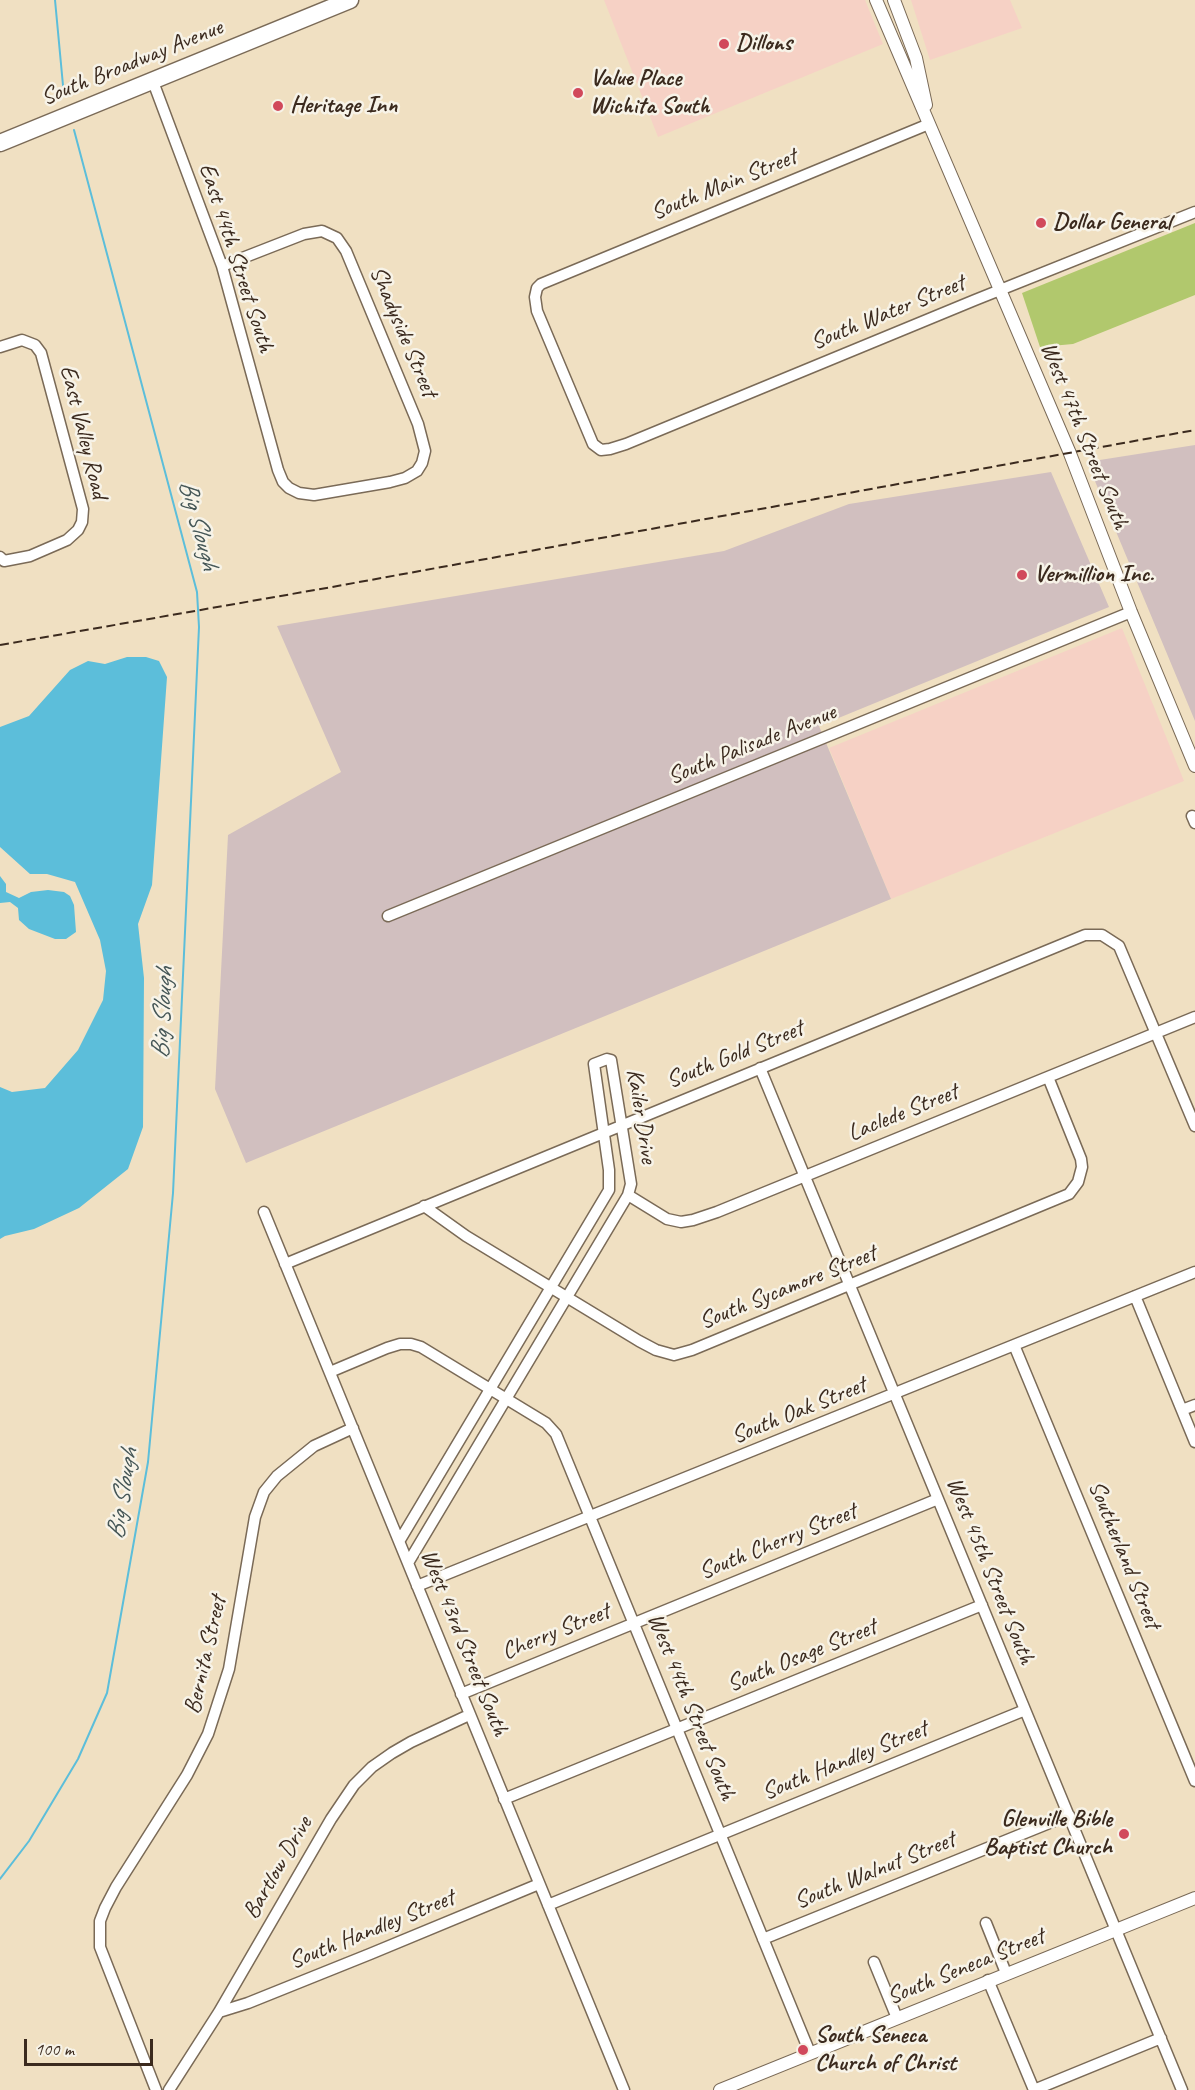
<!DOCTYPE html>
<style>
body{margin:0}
#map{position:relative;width:1195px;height:2090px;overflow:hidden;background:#f0e0c2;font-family:Caveat,sans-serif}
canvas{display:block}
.scale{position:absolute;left:24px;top:2039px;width:129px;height:27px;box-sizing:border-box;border:3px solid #3b2a1e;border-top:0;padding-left:8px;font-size:18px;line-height:21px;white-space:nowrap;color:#3b2a1e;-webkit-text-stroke:4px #f7f3e8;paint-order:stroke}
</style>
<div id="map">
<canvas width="1195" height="2090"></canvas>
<div class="scale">100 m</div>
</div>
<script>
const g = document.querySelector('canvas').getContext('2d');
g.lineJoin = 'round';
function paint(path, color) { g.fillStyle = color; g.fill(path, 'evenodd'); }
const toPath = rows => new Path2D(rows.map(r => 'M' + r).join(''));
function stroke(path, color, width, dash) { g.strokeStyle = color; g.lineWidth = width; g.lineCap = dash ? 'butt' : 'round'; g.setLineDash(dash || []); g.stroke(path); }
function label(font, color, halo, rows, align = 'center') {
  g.font = font + ' Caveat,sans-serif'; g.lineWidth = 5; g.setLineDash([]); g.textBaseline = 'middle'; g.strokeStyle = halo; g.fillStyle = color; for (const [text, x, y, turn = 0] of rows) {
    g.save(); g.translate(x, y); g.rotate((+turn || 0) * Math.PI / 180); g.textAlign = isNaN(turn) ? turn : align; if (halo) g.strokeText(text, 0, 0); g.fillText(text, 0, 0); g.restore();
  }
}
const built = toPath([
 [604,0,865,0,883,44,658,137],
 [911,0,1010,0,1022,28,930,60],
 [1122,628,1184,781,891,899,829,748]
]);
const industrial = toPath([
 [1195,445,1195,721,1087,462],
 [1051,472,1109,607,819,726,891,899,246,1163,215,1089,228,835,341,772,277,626,724,551,849,504]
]);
const green = toPath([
 [1195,223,1195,295,1073,344,1040,347,1022,293]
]);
const water = toPath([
 [127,657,146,657,159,661,167,677,152,885,138,924,144,978,143,1127,128,1169,79,1208,34,1229,5,1236,0,1239,0,1087,12,1092,45,1088,78,1050,103,1000,106,971,100,940,75,882,47,874,30,874,0,847,0,727,29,716,70,670,88,661,105,664],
 [0,876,6,884,6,892,19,898,31,892,48,890,64,892,70,896,74,905,76,932,66,939,55,939,29,929,19,920,18,908,10,902,0,903]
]);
const stream = toPath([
 [55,0,64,96],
 [0,1879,29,1841,78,1759,107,1693,148,1462,173,1193,199,627,197,592,74,130]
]);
const minor = toPath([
 [152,79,222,266,278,470,283,482,289,488,299,493,314,495,390,482,405,478,417,471,422,463,425,451,418,424,346,251,337,238,322,231,304,234,222,266],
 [929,124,541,284,537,288,535,297,537,311,593,444,601,450,610,449,626,444,975,300,1195,212],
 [0,347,22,340,35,345,41,353,83,509,82,522,78,530,67,540,30,556,4,561,0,557],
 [1192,816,1195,823],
 [388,916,1131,612],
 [760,1068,1182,2090],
 [628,1195,667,1219,681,1222,693,1220,717,1212,1195,1017],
 [424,1206,466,1236,639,1341,656,1350,674,1355,692,1350,1069,1194,1078,1182,1082,1167,1081,1159,1048,1077],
 [264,1212,624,2090],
 [285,1264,1085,935,1102,935,1119,946,1195,1126],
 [1135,1296,1195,1442],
 [1014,1345,1195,1781],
 [330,1372,387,1348,400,1344,411,1344,421,1347,546,1423,556,1434,810,2053],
 [1182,1410,1195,1405],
 [400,1540,609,1190,609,1170,594,1064,607,1059,611,1060,631,1184,628,1195,408,1563],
 [417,1586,1195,1272],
 [461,1694,938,1499],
 [504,1799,982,1605],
 [548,1905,1025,1710],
 [986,1923,1006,1973],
 [763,1939,1069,1815],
 [874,1962,897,2018],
 [988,1980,1034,2090],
 [219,2012,248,2003,370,1954,539,1884],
 [156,2090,100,1947,100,1921,105,1908,116,1887,187,1775,208,1734,229,1669,255,1517,264,1492,277,1476,314,1446,353,1428],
 [169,2090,219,2012,331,1819,354,1785,372,1767,392,1753,411,1742,469,1715],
 [1034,2090,1161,2038]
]);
const tertiary = toPath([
 [876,0,1069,451,1131,612,1195,766],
 [894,0,916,58,926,105],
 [720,2090,1195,1898]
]);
const primary = toPath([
 [0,143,350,0]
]);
const rail = toPath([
 [0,645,332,587,1195,430]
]);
const markers = [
 [724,44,6,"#d1495b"],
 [578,93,6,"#d1495b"],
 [278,106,6,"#d1495b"],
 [1041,223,6,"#d1495b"],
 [1022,575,6,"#d1495b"],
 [1124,1834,6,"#d1495b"],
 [803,2050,6,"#d1495b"]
];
const poiNames = [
 ["Dillons",736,44],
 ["Value Place",590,79],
 ["Wichita South",590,107],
 ["Heritage Inn",290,106],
 ["Dollar General",1053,223],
 ["Vermillion Inc.",1034,575],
 ["Glenville Bible",1112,1820,"right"],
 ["Baptist Church",1112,1848,"right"],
 ["South Seneca",815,2036],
 ["Church of Christ",815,2064]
];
const streetNames = [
 ["South Broadway Avenue",132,63,-22],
 ["South Main Street",724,185,-22],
 ["East 44th Street South",236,258,72],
 ["South Water Street",888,313,-22],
 ["Shadyside Street",403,332,67],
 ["East Valley Road",83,432,76],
 ["West 47th Street South",1084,436,68],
 ["South Palisade Avenue",752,745,-22],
 ["South Gold Street",735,1055,-22],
 ["Laclede Street",903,1113,-22],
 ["Kailer Drive",641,1116,81],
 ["South Sycamore Street",788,1288,-22],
 ["South Oak Street",799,1411,-22],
 ["South Cherry Street",778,1542,-22],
 ["Southerland Street",1124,1555,68],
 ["West 45th Street South",990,1571,68],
 ["Cherry Street",556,1632,-22],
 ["West 43rd Street South",464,1643,68],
 ["Bernita Street",206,1655,-77],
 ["South Osage Street",802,1656,-22],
 ["West 44th Street South",691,1707,68],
 ["South Handley Street",845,1761,-22],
 ["Bartlow Drive",278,1868,-60],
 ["South Walnut Street",875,1871,-22],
 ["South Handley Street",372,1930,-22],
 ["South Seneca Street",966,1967,-22]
];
const waterNames = [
 ["Big Slough",198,525,75],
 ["Big Slough",163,1013,-87],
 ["Big Slough",123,1494,-81]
];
paint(built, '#f6d1c5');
paint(industrial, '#d1bfbf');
paint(green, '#b1c86d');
paint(water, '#5cbeda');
stroke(stream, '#5cbeda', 2);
stroke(minor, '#7a6a57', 13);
stroke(tertiary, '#7a6a57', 14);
stroke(primary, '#7a6a57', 19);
stroke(minor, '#fff', 10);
stroke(tertiary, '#fff', 12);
stroke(primary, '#fff', 16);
stroke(rail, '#3b2a1e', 2, [9, 4.5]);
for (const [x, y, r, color] of markers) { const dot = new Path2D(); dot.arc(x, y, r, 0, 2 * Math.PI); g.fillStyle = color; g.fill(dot); stroke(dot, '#f7f3e8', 2); }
label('bold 24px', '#3b2a1e', '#f7f3e8', poiNames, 'left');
label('24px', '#3b2a1e', '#f7f3e8', streetNames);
label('italic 26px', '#455656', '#f7f3e8', waterNames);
</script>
